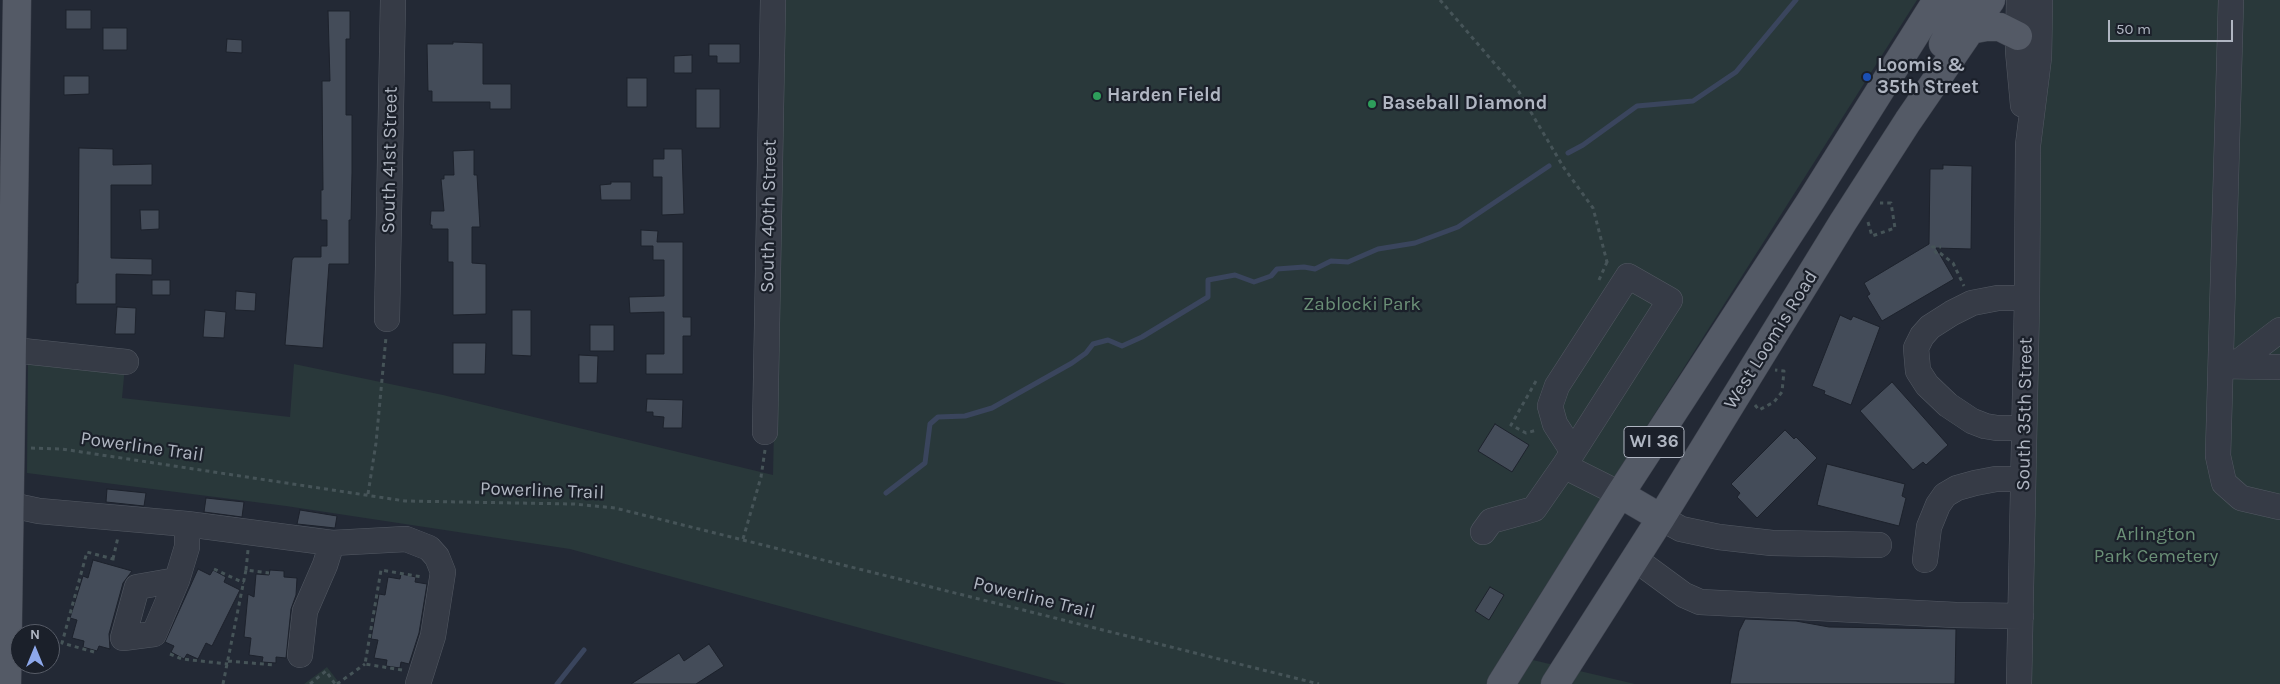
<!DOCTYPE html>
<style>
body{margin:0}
#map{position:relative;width:2280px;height:684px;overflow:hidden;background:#232935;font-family:Karla,sans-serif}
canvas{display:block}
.north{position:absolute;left:10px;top:624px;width:50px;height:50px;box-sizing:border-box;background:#1b202a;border:1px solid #575c67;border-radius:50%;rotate:0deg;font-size:14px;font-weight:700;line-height:20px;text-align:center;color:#b0b6c2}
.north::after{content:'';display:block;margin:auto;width:18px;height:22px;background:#8da8eb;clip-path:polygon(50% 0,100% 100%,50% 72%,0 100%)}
.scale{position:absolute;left:2108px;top:20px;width:125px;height:22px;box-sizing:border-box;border:2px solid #b0b6c2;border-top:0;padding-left:6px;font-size:15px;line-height:18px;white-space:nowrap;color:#b0b6c2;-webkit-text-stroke:4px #1b202a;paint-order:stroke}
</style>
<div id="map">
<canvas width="2280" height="684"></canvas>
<div class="north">N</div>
<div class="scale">50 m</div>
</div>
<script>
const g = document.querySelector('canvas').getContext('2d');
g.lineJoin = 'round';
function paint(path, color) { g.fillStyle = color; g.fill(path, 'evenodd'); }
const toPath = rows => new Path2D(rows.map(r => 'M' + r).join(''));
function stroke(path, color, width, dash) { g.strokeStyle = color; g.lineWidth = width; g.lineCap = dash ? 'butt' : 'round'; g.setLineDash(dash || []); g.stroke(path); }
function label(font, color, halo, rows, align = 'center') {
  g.font = font + ' Karla,sans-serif'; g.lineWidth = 4.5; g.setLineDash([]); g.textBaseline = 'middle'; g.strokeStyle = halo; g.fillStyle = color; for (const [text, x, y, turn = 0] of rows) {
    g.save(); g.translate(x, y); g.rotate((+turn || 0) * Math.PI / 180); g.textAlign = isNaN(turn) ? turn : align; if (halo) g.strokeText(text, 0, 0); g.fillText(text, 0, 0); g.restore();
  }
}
const green = toPath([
 [783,0,1917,0,1503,653,1635,684,1066,684,570,549,286,506,27,473,28,359,125,366,122,398,290,417,294,364,443,395,773,475],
 [2046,0,2280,0,2280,684,2029,684,2039,111],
 [327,667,340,684,304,684]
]);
const stream = toPath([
 [1568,153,1583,145,1637,106,1693,101,1736,72,1796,0],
 [886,493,925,463,930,424,938,417,965,416,992,408,1072,363,1086,353,1093,344,1108,340,1122,346,1142,337,1208,297,1208,280,1235,275,1254,282,1271,276,1277,269,1304,267,1315,269,1331,261,1348,262,1378,249,1415,243,1458,227,1549,166],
 [557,684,584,650]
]);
const building = toPath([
 [66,10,91,10,91,29,66,29,66,10],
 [328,11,350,11,350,39,346,39,346,115,352,115,352,173,351,220,349,220,349,264,329,264,323,348,285,345,292,260,294,257,321,257,321,246,327,246,327,220,321,220,321,190,323,190,322,81,330,81,328,11],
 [103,28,127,28,127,50,103,50,103,28],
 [227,39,242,40,242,53,226,52,227,39],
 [453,42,483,43,483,84,511,84,511,109,490,109,490,102,432,102,432,91,428,91,427,44,453,44,453,42],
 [709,44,740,44,740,63,717,63,717,56,709,56,709,44],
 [692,55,692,73,674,73,674,56,692,55],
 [64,76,89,76,89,94,64,95,64,76],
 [627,78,647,78,647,107,627,107,627,78],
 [696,89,720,89,720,128,696,128,696,89],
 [79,148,113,149,113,165,152,164,152,185,111,185,111,258,152,259,152,275,116,274,116,304,76,304,76,283,78,283,79,148],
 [664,149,682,149,684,214,662,215,662,177,653,177,653,159,664,159,664,149],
 [474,150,474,175,477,175,480,227,472,227,472,263,486,264,486,314,453,315,453,262,448,262,448,229,432,229,432,225,430,225,431,211,444,211,441,179,444,179,444,175,454,175,453,151,474,150],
 [1943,165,1972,166,1971,249,1936,248,1954,279,1882,321,1867,296,1870,294,1864,283,1929,244,1930,169,1943,169,1943,165],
 [611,182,631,182,631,200,601,200,600,185,611,184,611,182],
 [140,210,159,210,159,229,141,230,140,210],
 [641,230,658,231,657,242,683,242,683,317,691,317,691,336,683,336,683,374,646,374,646,354,664,354,664,312,630,313,629,297,664,296,664,260,653,260,653,246,641,246,641,230],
 [152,280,170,280,170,295,152,295,152,280],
 [236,291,256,293,255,311,235,310,236,291],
 [117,307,136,308,135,334,115,334,117,307],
 [205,310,226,312,224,338,203,337,205,310],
 [512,310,531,310,531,356,512,355,512,310],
 [1840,315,1851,320,1853,316,1880,327,1851,405,1824,394,1825,391,1812,386,1840,315],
 [590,325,614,325,614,351,590,351,590,325],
 [453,343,486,343,485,374,453,374,453,343],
 [579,355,598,356,597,383,579,383,579,355],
 [1892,382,1948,445,1926,465,1923,462,1913,470,1860,411,1892,382],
 [647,399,683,400,682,428,663,428,664,417,653,416,653,412,646,412,647,399],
 [1495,424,1529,445,1512,472,1478,451,1495,424],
 [1785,430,1794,439,1796,437,1817,458,1757,518,1737,497,1740,493,1731,484,1785,430],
 [1827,464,1905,484,1902,496,1906,498,1899,526,1817,505,1827,464],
 [107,489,146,493,144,506,106,502,107,489],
 [206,498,244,502,242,517,204,512,206,498],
 [300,510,337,516,335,528,297,524,300,510],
 [93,560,132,571,123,583,109,634,110,649,99,646,97,651,83,647,84,641,72,638,77,620,70,618,83,576,88,578,93,560],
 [198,569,210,575,213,570,226,577,224,582,240,590,212,646,206,643,198,659,187,654,184,659,171,652,174,646,165,642,198,569],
 [270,570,284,571,284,577,297,578,296,595,291,609,286,658,276,657,276,663,262,662,263,657,249,655,251,638,244,637,248,594,254,597,256,574,269,575,270,570],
 [401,574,416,577,415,582,427,584,419,633,409,664,401,662,400,668,386,666,387,660,374,658,378,640,371,639,379,594,385,595,388,577,400,579,401,574],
 [1490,587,1504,595,1489,620,1475,611,1490,587],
 [1745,619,1796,621,1829,627,1956,629,1955,684,1730,684,1739,631,1745,619],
 [709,644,724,666,696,684,631,684,679,653,684,661,709,644]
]);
const path = toPath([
 [1440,0,1519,92,1564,168,1593,208,1607,262,1610,266],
 [1868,222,1872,236,1895,228,1891,203,1880,203],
 [1940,253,1953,263,1964,286],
 [1937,254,1932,247,1941,247],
 [1599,280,1607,262],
 [1536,381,1511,425,1526,433,1537,430],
 [1755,405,1759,410,1774,402,1782,392,1784,371,1775,370],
 [31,448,62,449,405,501,574,504,615,508,1319,684],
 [368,494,376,443,386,337],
 [743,539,761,477,765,450],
 [113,559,118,537],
 [214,569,244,583],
 [246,570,248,550],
 [94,652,62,643,87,552,113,559,113,561],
 [170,654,182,659,228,664],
 [228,661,274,665],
 [402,670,365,664,381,570,422,577],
 [223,684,246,570,269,573],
 [310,684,326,671,335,684],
 [337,684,365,664]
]);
const minor = toPath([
 [2019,0,2018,51,2023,105],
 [2231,0,2218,456,2224,483,2241,498,2280,507],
 [387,319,393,0],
 [13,350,126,362],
 [2221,366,2280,367],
 [2233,366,2280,330],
 [2024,428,1997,428,1985,426,1972,421,1948,405,1927,385,1918,371,1916,348,1922,336,1930,327,1952,313,1972,303,1998,298,2027,298],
 [765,432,773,0],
 [1573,452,1555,424,1550,406,1557,386,1628,276,1670,300,1564,466,1620,494],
 [11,505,39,511,187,524,332,543,406,539,429,548,437,557,443,572,433,636,418,684],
 [1661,518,1681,529,1719,537,1772,543,1879,545],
 [1483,532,1491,521,1534,509,1564,466],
 [1635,559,1684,595,1700,602,1956,615,2021,616],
 [1925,560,1929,527,1938,505,1945,495,1957,488,1975,483,1996,479,2023,479],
 [177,580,137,587,123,638,154,634,177,580,187,547,187,524],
 [300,655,305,611,325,565,332,543],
 [2019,684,2027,298,2028,145,2039,57,2040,0]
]);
const major = toPath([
 [1970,30,1986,27,2000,27,2018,36],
 [1943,44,1965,0],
 [1620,494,1661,518],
 [7,684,17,0],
 [1501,684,1620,494,1810,202,1937,0],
 [1555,684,1661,518,1843,222,1908,121,1991,0]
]);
const markers = [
 [1867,77,5,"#1a4fb4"],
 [1097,96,5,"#2e9e5b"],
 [1372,104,5,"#2e9e5b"]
];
const shields = [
 [1654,442,60]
];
const shieldNames = [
 ["WI 36",1654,442]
];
const poiNames = [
 ["Loomis &",1877,66],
 ["35th Street",1877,88],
 ["Harden Field",1107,96],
 ["Baseball Diamond",1382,104]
];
const streetNames = [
 ["South 41st Street",390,160,-89],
 ["South 40th Street",769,216,-89],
 ["West Loomis Road",1771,340,-58],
 ["South 35th Street",2025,414,-89],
 ["Powerline Trail",142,447,8],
 ["Powerline Trail",542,491,2],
 ["Powerline Trail",1034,598,14]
];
const parkNames = [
 ["Zablocki Park",1362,305],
 ["Arlington",2156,535],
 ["Park Cemetery",2156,557]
];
paint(green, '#29383a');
stroke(stream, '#3a455d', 5);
paint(building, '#444c59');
stroke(building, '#1d222c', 1);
stroke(minor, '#535963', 26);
stroke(major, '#3f444f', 29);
stroke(path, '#465458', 3, [4, 4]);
stroke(minor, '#363b46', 25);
stroke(major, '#545a66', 28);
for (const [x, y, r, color] of markers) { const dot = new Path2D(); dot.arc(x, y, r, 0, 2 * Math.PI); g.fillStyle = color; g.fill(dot); stroke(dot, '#1b202a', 2); }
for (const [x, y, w] of shields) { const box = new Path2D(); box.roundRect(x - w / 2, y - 15.5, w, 31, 4); g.fillStyle = '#1b202a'; g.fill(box); stroke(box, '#b0b6c2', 1); }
label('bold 18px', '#b0b6c2', null, shieldNames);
label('bold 19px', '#b0b6c2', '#1b202a', poiNames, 'left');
label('19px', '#b0b6c2', '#1b202a', streetNames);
label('19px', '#6b9077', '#1b202a', parkNames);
</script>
